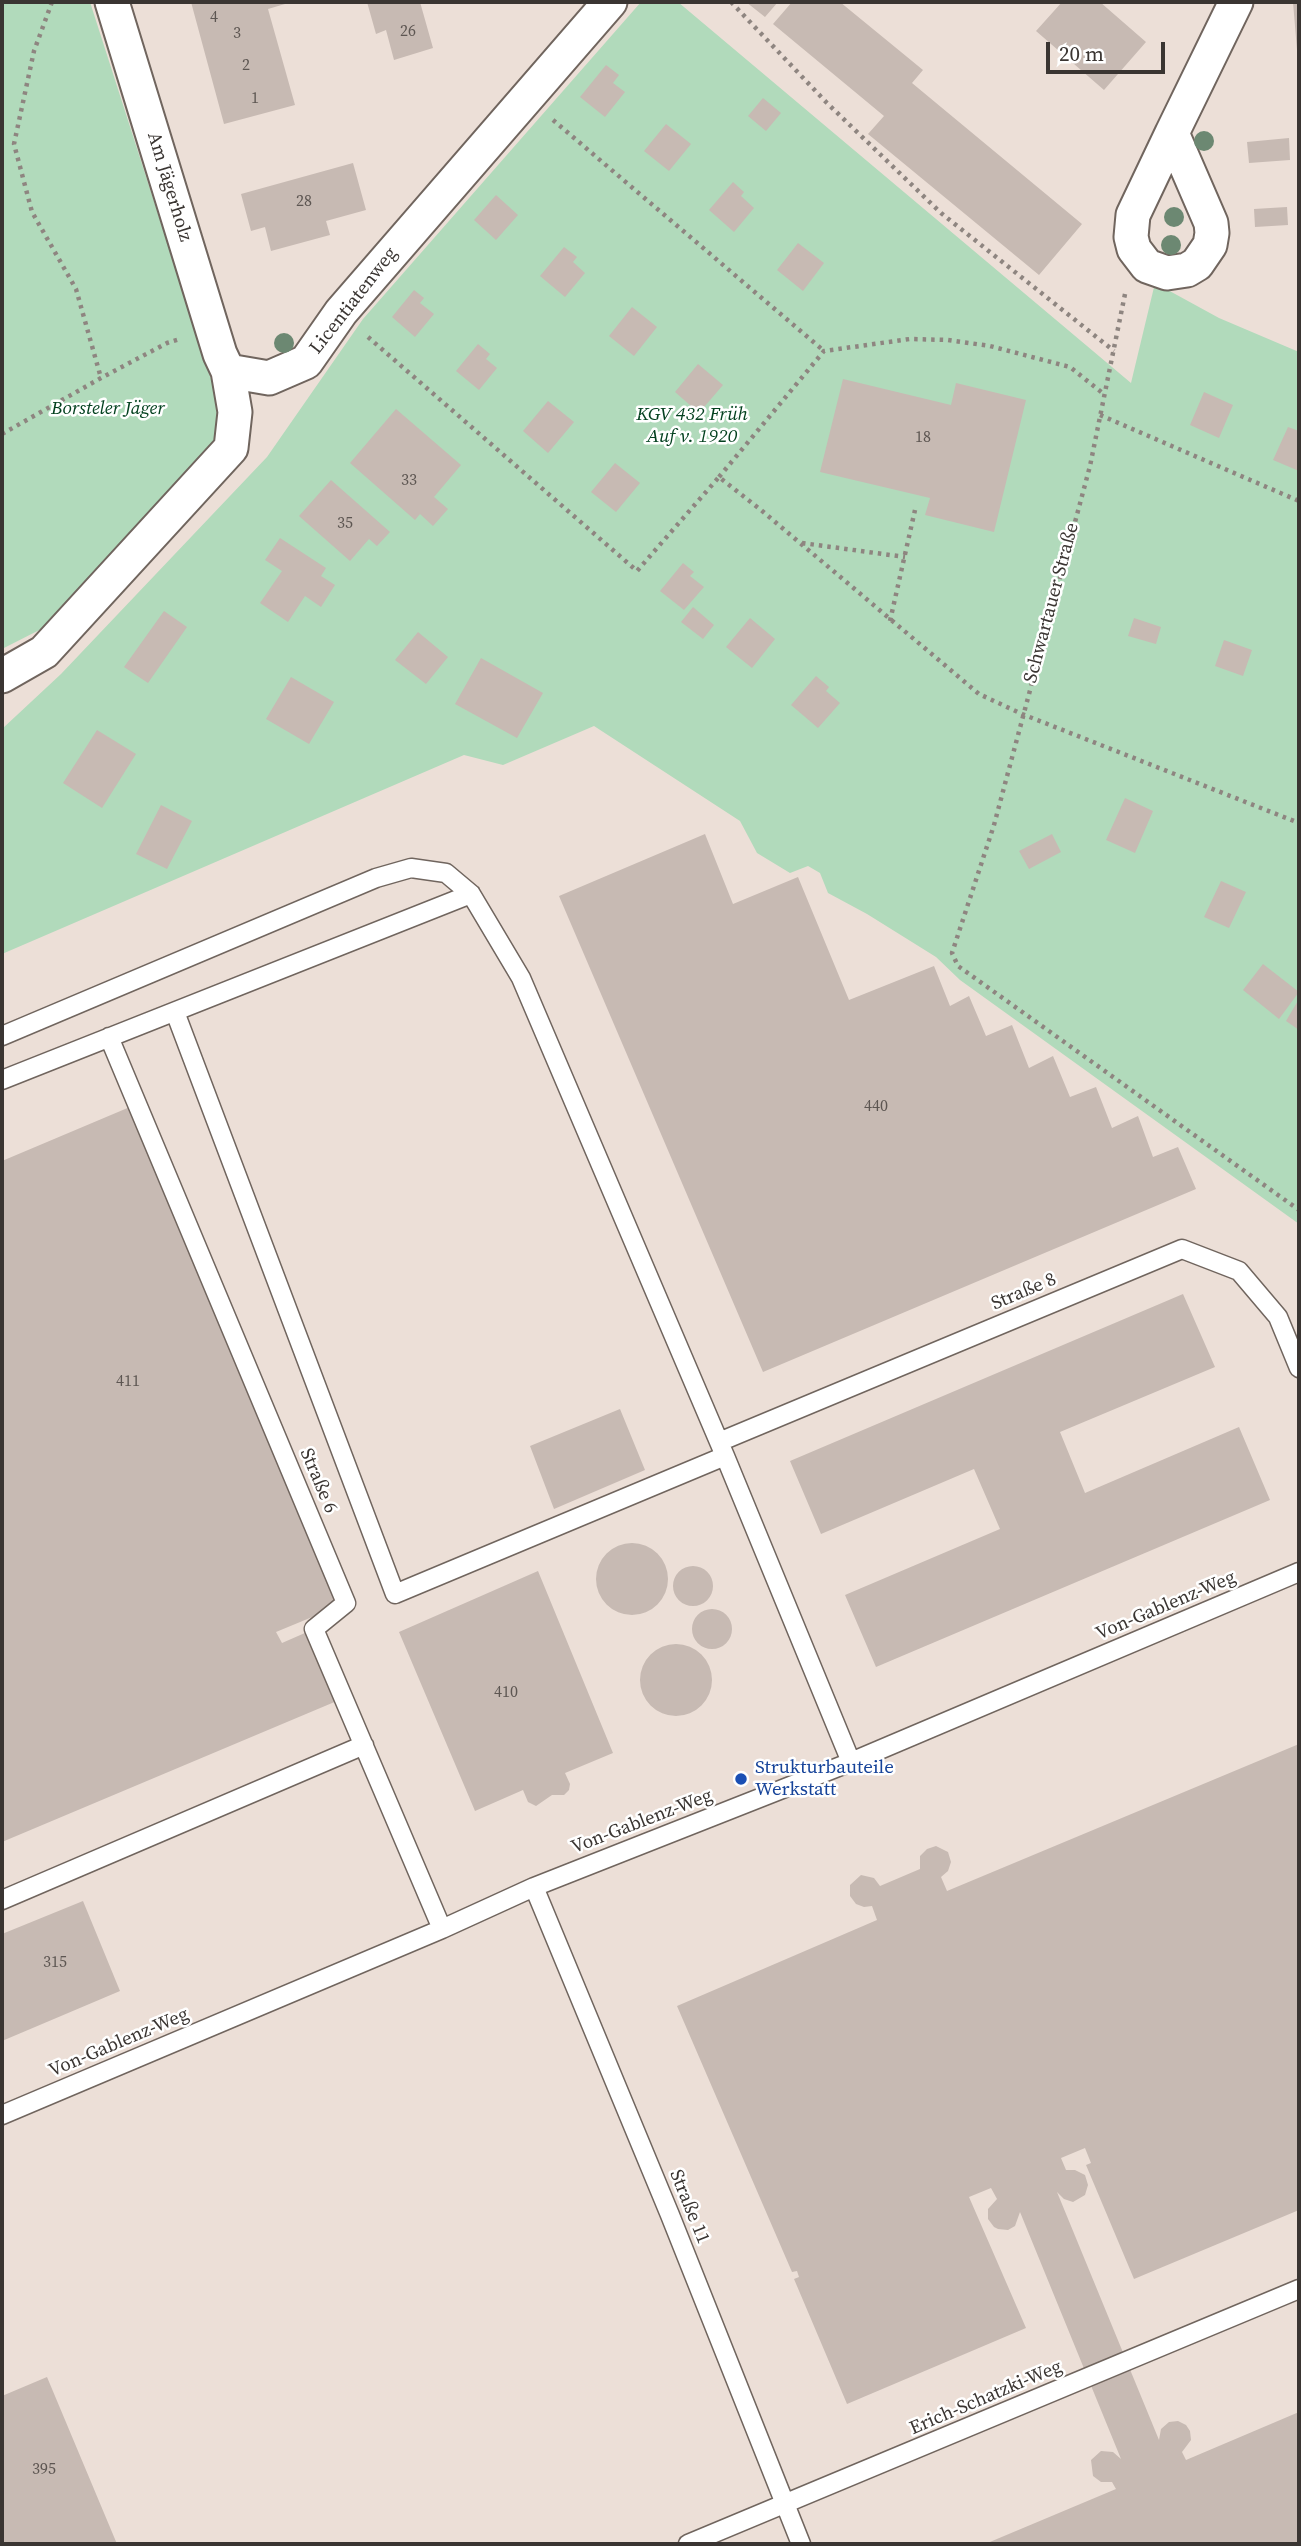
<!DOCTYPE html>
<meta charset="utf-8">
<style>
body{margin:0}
#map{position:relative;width:1301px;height:2546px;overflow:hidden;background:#ecdfd7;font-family:"Source Serif 4",serif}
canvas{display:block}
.frame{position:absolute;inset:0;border:4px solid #3a3532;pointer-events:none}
.scale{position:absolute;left:1046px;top:42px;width:119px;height:32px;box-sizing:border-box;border:4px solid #3a3532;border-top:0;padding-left:9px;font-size:21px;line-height:24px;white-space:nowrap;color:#3a3532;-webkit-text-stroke:5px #fff;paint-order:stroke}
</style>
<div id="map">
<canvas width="1301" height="2546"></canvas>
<div class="frame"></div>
<div class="scale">20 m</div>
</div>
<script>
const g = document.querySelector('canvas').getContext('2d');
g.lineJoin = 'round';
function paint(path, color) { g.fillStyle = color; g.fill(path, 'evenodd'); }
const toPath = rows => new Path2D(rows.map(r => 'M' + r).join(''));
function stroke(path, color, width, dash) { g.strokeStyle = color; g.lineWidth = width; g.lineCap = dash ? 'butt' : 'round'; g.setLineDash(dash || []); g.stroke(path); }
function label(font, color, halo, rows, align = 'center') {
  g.font = font + ' "Source Serif 4",serif'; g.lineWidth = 5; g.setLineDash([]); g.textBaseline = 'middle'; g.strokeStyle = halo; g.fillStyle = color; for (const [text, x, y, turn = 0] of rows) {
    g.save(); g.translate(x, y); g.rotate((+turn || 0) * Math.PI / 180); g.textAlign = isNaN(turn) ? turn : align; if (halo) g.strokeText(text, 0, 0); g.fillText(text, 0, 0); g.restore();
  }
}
const green = toPath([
 [2,2,90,2,229,435,59,620,2,649],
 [641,2,678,2,1131,383,1155,283,1219,318,1299,352,1299,1224,960,980,936,957,867,914,828,893,820,873,808,866,790,873,757,853,740,821,594,726,503,765,464,755,2,954,2,729,61,674,267,457,363,319]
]);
const building = toPath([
 [191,2,284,2,285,4,268,9,295,105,224,124],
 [367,2,420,2,433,48,394,60,386,30,376,34],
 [746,2,778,2,765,17],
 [792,2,840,2,923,70,912,83,1082,224,1039,275,868,134,884,116,773,24],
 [1062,2,1100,2,1146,42,1104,90,1036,31],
 [1293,2,1299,2,1299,50,1297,50],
 [606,65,619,75,613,83,625,92,605,117,580,97],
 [763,98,781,113,766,131,748,116],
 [666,124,691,144,669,171,644,151],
 [1289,138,1290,160,1249,163,1247,142],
 [353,163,366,210,326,221,330,235,271,251,265,227,251,231,241,194],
 [733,182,744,192,741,196,754,208,734,232,709,210],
 [496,195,518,215,496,240,474,220],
 [1287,207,1288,225,1255,227,1254,209],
 [798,243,824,263,803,291,777,270],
 [564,247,577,257,573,262,585,273,565,297,540,276],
 [414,290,424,298,420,303,434,314,415,337,392,317],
 [632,307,657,327,634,356,609,336],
 [478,344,490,354,486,359,497,368,479,390,456,371],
 [698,364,723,385,699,413,675,392],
 [843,379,951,405,956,383,1026,400,994,532,925,515,930,498,820,472],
 [1204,392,1233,405,1219,438,1190,425],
 [548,401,574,422,548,453,523,431],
 [396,409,461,465,434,497,448,509,433,526,420,514,415,520,350,463],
 [1288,427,1299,431,1299,471,1273,460],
 [615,463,640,483,616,512,591,492],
 [331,480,390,532,377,546,369,539,350,561,299,516],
 [280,538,326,568,321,576,335,585,321,607,305,596,288,622,260,603,282,571,265,560],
 [683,563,694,572,690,576,704,587,684,610,660,591],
 [693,607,714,625,703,639,681,622],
 [164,611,187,627,148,683,124,667],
 [750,618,775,639,752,668,726,647],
 [1134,618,1161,627,1156,644,1128,636],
 [418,632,448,657,426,684,395,660],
 [1224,640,1252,650,1243,676,1215,666],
 [481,658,543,693,517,738,455,704],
 [816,676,829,687,826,691,840,703,818,728,791,705],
 [291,677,334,702,309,744,266,719],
 [97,730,136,754,102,808,63,783],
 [1125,798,1153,811,1135,853,1106,840],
 [161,805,192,821,167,869,136,854],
 [705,834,733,904,798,877,849,1000,934,966,950,1006,969,996,986,1036,1012,1025,1029,1068,1053,1056,1070,1097,1096,1087,1112,1128,1138,1116,1153,1157,1178,1147,1196,1189,763,1372,559,896],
 [1052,834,1061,852,1029,869,1019,851],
 [1221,881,1246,892,1229,928,1204,917],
 [1263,964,1299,992,1279,1019,1243,990],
 [1299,999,1299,1030,1286,1021],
 [137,1104,346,1603,276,1632,282,1643,314,1629,344,1698,2,1842,2,1161],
 [1183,1294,1215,1367,1060,1432,1085,1493,1239,1427,1270,1500,876,1667,845,1595,1000,1529,974,1469,821,1534,790,1461],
 [620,1409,645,1470,554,1509,530,1446],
 '596 1579a36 36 0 1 1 72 0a36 36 0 1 1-72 0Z',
 '673 1586a20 20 0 1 1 40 0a20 20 0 1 1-40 0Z',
 [538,1571,613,1753,565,1773,570,1784,569,1790,564,1795,552,1795,536,1806,528,1802,523,1790,475,1811,399,1632],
 '692 1629a20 20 0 1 1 40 0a20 20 0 1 1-40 0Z',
 '640 1680a36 36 0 1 1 72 0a36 36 0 1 1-72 0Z',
 [1299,1744,1299,2210,1134,2279,1086,2165,1091,2163,1085,2148,1061,2158,1066,2170,1075,2170,1085,2175,1088,2185,1085,2195,1073,2202,1064,2199,1057,2192,1159,2440,1161,2429,1169,2422,1178,2421,1186,2425,1190,2431,1191,2440,1182,2452,1186,2460,1299,2412,1299,2544,985,2544,1116,2489,1112,2482,1101,2482,1093,2476,1091,2460,1101,2451,1113,2452,1121,2459,1020,2212,1015,2226,1008,2230,998,2229,994,2227,988,2219,988,2209,997,2199,991,2188,969,2197,1026,2328,847,2404,794,2279,799,2277,797,2271,792,2272,677,2006,877,1920,872,1906,864,1907,856,1904,850,1896,850,1885,861,1875,874,1878,880,1886,920,1869,920,1856,927,1849,936,1846,948,1852,951,1862,948,1871,941,1877,947,1891],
 [83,1901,120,1991,2,2041,2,1934],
 [47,2377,117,2544,2,2544,2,2396]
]);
const path = toPath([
 [52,2,34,51,14,144,32,212,76,289,101,378],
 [731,2,827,103,941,213,1114,351],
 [553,120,824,351],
 [1125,294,1090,466,994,825,952,953,958,966,1299,1210],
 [368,337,637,571,719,477,761,510,979,694,1022,714,1299,823],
 [1100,415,1299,501],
 [2,434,101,378,167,343,180,339],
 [719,477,824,351,910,339,948,340,990,346,1070,367,1105,395],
 [802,543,905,557],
 [890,621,915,510]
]);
const service = toPath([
 [175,1012,395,1594,725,1456],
 [2,1036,376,878,411,868,446,873,471,894,521,978,725,1456,851,1762],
 [109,1037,346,1603,314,1629,442,1929],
 [2,1080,471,894],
 [719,1442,1182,1249,1239,1271,1278,1317,1299,1368],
 [534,1887,670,2215,801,2544],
 [2,1900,364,1745],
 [2,2115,442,1929,534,1887,851,1762,1299,1572],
 [688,2544,1299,2289]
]);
const minor = toPath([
 [1172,133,1211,223,1212,233,1210,245,1197,264,1187,270,1167,273,1147,266,1134,249,1131,237,1133,215,1172,133],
 [1172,133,1236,2],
 [228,371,269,378,306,362,341,312,610,2],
 [2,676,44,652,231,448,235,412,228,371,220,354,112,2]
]);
const trees = [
 [1204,141],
 [1174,217],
 [1171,245],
 [284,343]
];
const markers = [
 [741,1779,7,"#1a4fb4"]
];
const numberNames = [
 ["4",214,18],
 ["26",408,32],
 ["3",237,34],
 ["2",246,66],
 ["1",255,99],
 ["28",304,202],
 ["18",923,438],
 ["33",409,481],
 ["35",345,524],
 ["440",876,1107],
 ["411",128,1382],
 ["410",506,1693],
 ["315",55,1963],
 ["395",44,2470]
];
const streetNames = [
 ["Am Jägerholz",169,187,73],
 ["Licentiatenweg",354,301,-52],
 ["Schwartauer Straße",1052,603,-75],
 ["Straße 8",1024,1292,-23],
 ["Straße 6",318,1481,67],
 ["Von-Gablenz-Weg",1166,1606,-23],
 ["Von-Gablenz-Weg",642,1822,-21],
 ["Von-Gablenz-Weg",119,2043,-23],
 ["Straße 11",689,2207,68],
 ["Erich-Schatzki-Weg",986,2398,-23]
];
const parkNames = [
 ["Borsteler Jäger",108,409],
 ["KGV 432 Früh",692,415],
 ["Auf v. 1920",692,437]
];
const transitNames = [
 ["Strukturbauteile",755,1768],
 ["Werkstatt",755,1790]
];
paint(green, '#b1dabb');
paint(building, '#c7bab3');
stroke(service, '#70655e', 21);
stroke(minor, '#70655e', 37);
stroke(path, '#8e8580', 4.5, [3.5, 5]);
stroke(service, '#fff', 18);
stroke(minor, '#fff', 33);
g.fillStyle = '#6c8872';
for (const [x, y] of trees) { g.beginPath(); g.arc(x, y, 10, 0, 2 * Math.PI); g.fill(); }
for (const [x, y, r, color] of markers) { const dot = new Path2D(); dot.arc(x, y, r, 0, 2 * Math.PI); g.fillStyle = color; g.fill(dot); stroke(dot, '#fff', 2.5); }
label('16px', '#5d5652', null, numberNames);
label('19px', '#3a3532', '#fff', streetNames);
label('italic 19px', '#03411f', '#fff', parkNames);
label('19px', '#164399', '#fff', transitNames, 'left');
</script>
